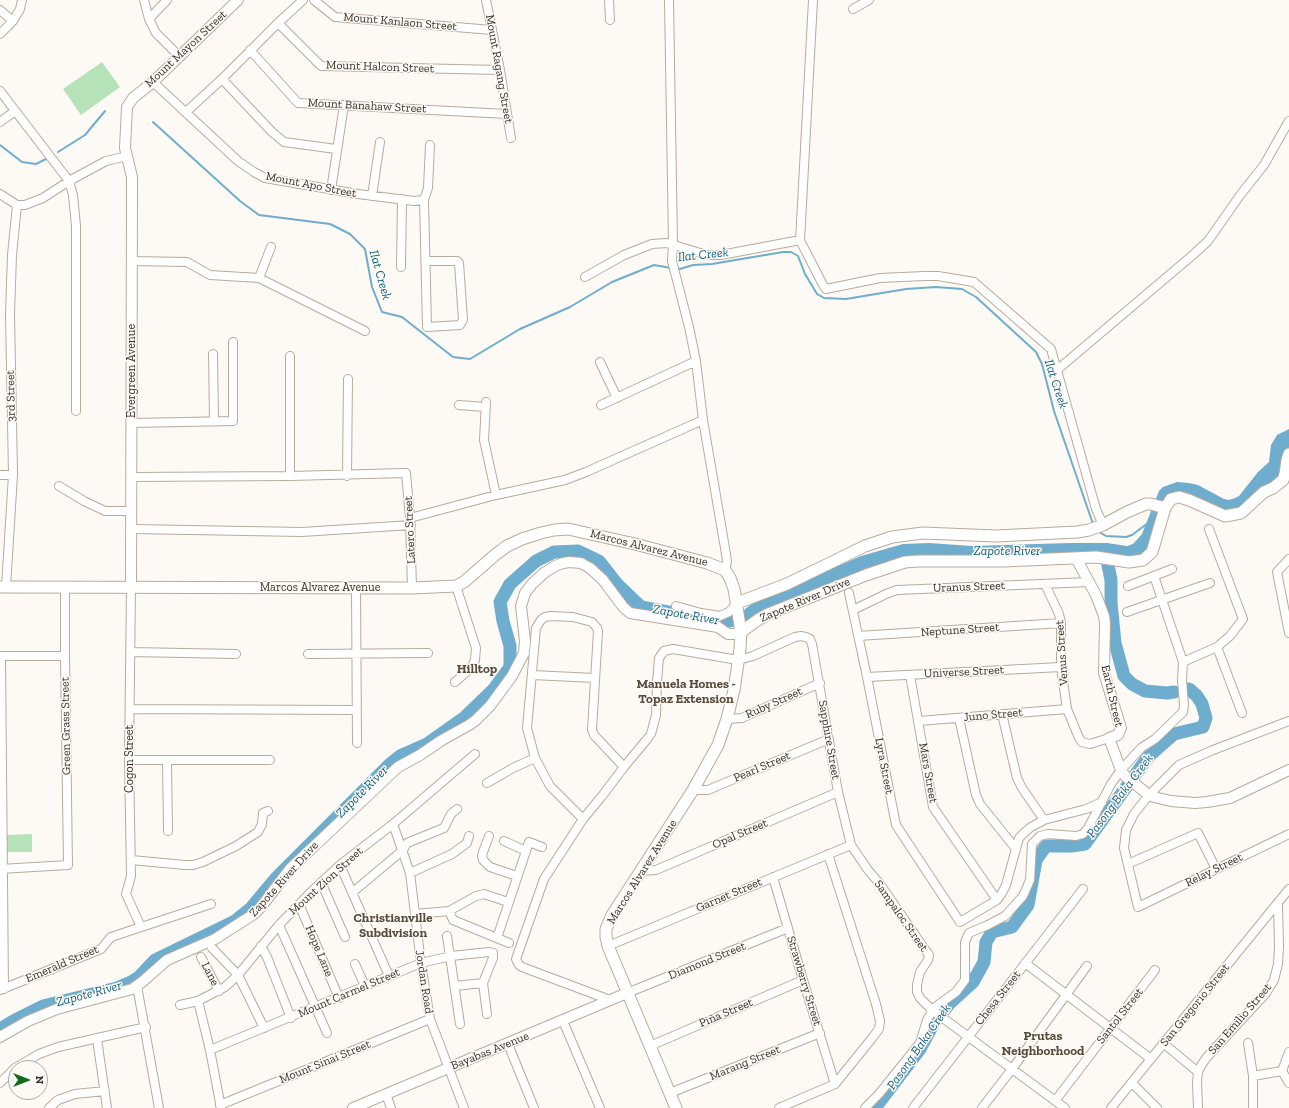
<!DOCTYPE html>
<meta charset="utf-8">
<style>
body{margin:0}
#map{position:relative;width:1289px;height:1108px;overflow:hidden;background:#fdfaf6;font-family:"Zilla Slab",serif}
canvas{display:block}
.north{position:absolute;left:8px;top:1060px;width:40px;height:40px;box-sizing:border-box;background:#fdfaf6;border:1px solid #aeaaa5;border-radius:50%;rotate:90deg;font-size:11px;font-weight:700;line-height:16px;text-align:center;color:#38322b}
.north::after{content:'';display:block;margin:auto;width:14px;height:18px;background:#0f6c17;clip-path:polygon(50% 0,100% 100%,50% 72%,0 100%)}
</style>
<div id="map">
<canvas width="1289" height="1108"></canvas>
<div class="north">N</div>
</div>
<script>
const g = document.querySelector('canvas').getContext('2d');
g.lineJoin = 'round';
function paint(path, color) { g.fillStyle = color; g.fill(path, 'evenodd'); }
const toPath = rows => new Path2D(rows.map(r => 'M' + r).join(''));
function stroke(path, color, width, dash) { g.strokeStyle = color; g.lineWidth = width; g.lineCap = dash ? 'butt' : 'round'; g.setLineDash(dash || []); g.stroke(path); }
function label(font, color, halo, rows, align = 'center') {
  g.font = font + ' "Zilla Slab",serif'; g.lineWidth = 3; g.setLineDash([]); g.textBaseline = 'middle'; g.strokeStyle = halo; g.fillStyle = color; for (const [text, x, y, turn = 0] of rows) {
    g.save(); g.translate(x, y); g.rotate((+turn || 0) * Math.PI / 180); g.textAlign = isNaN(turn) ? turn : align; if (halo) g.strokeText(text, 0, 0); g.fillText(text, 0, 0); g.restore();
  }
}
const green = toPath([
 [102,62,120,87,81,115,63,89],
 [32,834,32,852,7,852,7,835]
]);
const water = toPath([
 [1289,429,1289,448,1286,449,1279,480,1268,484,1254,493,1243,507,1233,511,1223,511,1173,497,1152,546,1141,559,911,557,748,622,746,622,744,614,745,609,753,603,861,556,903,544,929,543,972,546,1070,543,1107,543,1127,546,1133,544,1142,534,1159,491,1163,487,1177,482,1189,483,1198,485,1224,499,1229,500,1235,498,1239,496,1258,472,1269,462,1271,445,1277,435]
]);
const stream = toPath([
 [153,122,240,201,259,215,330,224,350,234,365,249,372,287,382,312,402,317,453,357,470,359,520,329,570,307,612,282,654,265,671,268],
 [0,145,22,162,36,164,46,159],
 [58,152,85,135,105,111],
 [676,268,680,269,693,265,712,264,783,252,791,252,798,256,805,274,817,294,824,298,846,299,906,289,936,287,962,289,976,297,1036,352,1042,364,1054,411,1093,524],
 [1098,530,1101,533,1106,536,1126,537,1132,535,1148,523]
]);
const river = toPath([
 [1105,550,1111,580,1111,603,1115,643,1124,676,1132,684,1145,691,1167,693,1174,692],
 [0,1029,15,1020,43,1006,117,988,131,982,139,977,155,960,235,921,251,908,277,877,390,764,400,756,427,744,465,717,493,690,510,667,510,646,503,621,500,602,510,584,536,561,554,552,578,551,599,561,617,584,641,607,722,622,735,620,750,615],
 [875,1108,920,1049,934,1023,950,1003,973,982,984,962,986,942,992,932,1012,927,1028,905,1036,860,1046,846,1071,846,1085,844,1148,757,1174,734,1203,727,1206,718,1202,704,1197,696,1189,689,1186,690]
]);
const minor = toPath([
 [144,0,149,19,156,33,179,56],
 [314,0,335,17,492,30],
 [486,0,500,70,511,138],
 [609,0,610,20],
 [669,0,673,244,672,261,689,327,696,361,703,420,726,554,727,562,725,570],
 [853,9,869,0],
 [0,10,13,21],
 [149,19,167,0],
 [278,23,321,66,500,70],
 [0,34,13,21,20,9,22,0],
 [250,50,298,103,507,114],
 [222,79,272,132,284,142,336,149],
 [153,82,238,161,254,172,265,178,358,194,414,201,424,200,428,188,430,145],
 [0,91,69,181,73,195,76,226,76,411],
 [186,112,222,79,278,23,303,0],
 [0,122,15,111],
 [331,190,344,105],
 [0,194,17,205,25,205,43,198,69,181,106,161,127,156],
 [372,196,380,142],
 [424,200,427,327,460,325,463,320,459,263,457,261,426,261],
 [800,241,813,0],
 [132,261,187,262,210,275,259,278,365,331],
 [401,267,402,199],
 [585,277,624,255,652,244,667,243,707,255,721,255,795,241,800,241,803,246,823,285,826,289,880,278,924,276,938,276,974,282,1051,349,1096,509,1103,525],
 [259,278,271,247],
 [213,354,214,421],
 [290,356,290,476,406,473,410,518,412,588],
 [600,362,617,398],
 [1057,370,1194,254,1208,241,1241,194,1264,165,1289,121],
 [486,402,484,440,496,495],
 [459,405,485,407],
 [601,405,696,361],
 [132,423,233,421,233,342],
 [0,475,13,475],
 [347,476,348,379],
 [132,477,290,476],
 [59,486,84,501,105,511,132,511],
 [410,518,496,495,565,480,586,472,703,420],
 [132,529,302,532,411,525],
 [1289,559,1277,572,1289,633],
 [1154,576,1183,662],
 [1045,584,1059,614,1061,623,1061,667,1067,709,1079,738,1082,742,1090,744,1109,738],
 [1128,586,1172,569],
 [6,587,13,475,10,314,12,255,17,205],
 [131,587,129,760,131,876,126,894,141,927],
 [356,588,357,743],
 [849,593,867,677,896,825,960,922,997,900,1002,893,1006,885,1019,838,1025,832,1031,827,1044,820,1086,809,1102,802],
 [676,606,701,613,720,616,729,612,737,603],
 [853,610,886,594,897,590,1090,582],
 [1127,612,1210,583],
 [858,636,1061,623],
 [1217,647,1242,713],
 [131,652,236,654],
 [308,654,428,653],
 [0,656,65,656],
 [1,656,4,989],
 [532,675,595,678],
 [910,675,933,807,997,900],
 [867,677,1061,667],
 [455,682,471,668,475,660,476,648,456,586],
 [130,709,356,710],
 [1002,714,1017,778,1022,788,1044,820],
 [959,718,976,795,980,804,1016,849],
 [727,719,742,718,820,683],
 [919,721,1067,709],
 [1289,721,1213,750,1179,765,1149,795,1134,814,1126,830,1124,848,1138,907,1289,834],
 [651,734,656,715,657,682,659,658,664,651,673,649,738,660,753,656,795,637,801,636,806,637,810,639,812,644,838,792,851,845,868,870,880,884,926,951,929,955,928,960,920,972,917,985,917,992,920,998,932,1010,1065,1108],
 [129,760,270,760],
 [167,760,168,831],
 [487,783,513,768,535,758],
 [693,790,708,790,829,739],
 [583,819,550,786,535,758,527,728,536,628,541,620,545,617,551,616,573,617,592,622,597,628,598,631,592,730,594,735,624,767],
 [393,824,410,873,421,963,430,1019,464,1108],
 [489,836,483,852,482,856,483,860,490,867,517,876],
 [504,841,526,851],
 [828,854,876,1004,880,1021,879,1029,873,1037,835,1084],
 [131,860,185,865,193,865,203,862,236,846,258,832,262,824,263,813,268,811],
 [1128,864,1198,833,1216,869],
 [340,865,389,976],
 [0,869,68,865,65,656,65,586],
 [641,871,656,870,838,792],
 [410,873,452,854,467,843,469,836],
 [773,877,803,980,835,1084],
 [321,882,345,937],
 [353,892,403,850,407,843,444,828,451,814,457,809],
 [299,904,339,998],
 [449,911,453,920,509,943],
 [415,914,449,911,476,896,484,894,508,902],
 [279,925,327,1033],
 [447,936,460,1024],
 [497,938,529,842,542,847],
 [261,946,267,957,291,1018],
 [608,946,851,845],
 [212,948,238,975,264,1028],
 [201,957,219,991],
 [1025,963,1151,1059],
 [355,964,365,986],
 [483,983,487,1014],
 [137,986,159,1108],
 [0,990,101,949,111,937,211,904],
 [627,993,788,928],
 [610,1000,522,967,519,965,516,959,544,879,583,819,602,796,624,767,648,738],
 [198,1001,210,1050,221,1108],
 [180,1005,198,1001,225,987,238,975,279,925,309,894,340,865,393,824,475,754],
 [563,1021,600,1108],
 [97,1039,107,1108],
 [1163,1043,1198,1072],
 [1248,1043,1253,1076,1253,1108],
 [508,1044,534,1108],
 [650,1046,803,980],
 [210,1050,421,963,451,956,489,952,493,953,493,958,483,983,455,986],
 [1289,1052,1282,1071,1289,1083],
 [1253,1076,1282,1071],
 [0,1083,15,1068,39,1054,58,1047,146,1027],
 [1132,1083,1157,1108],
 [670,1093,820,1033],
 [386,1094,391,1108],
 [1055,1101,1155,970],
 [220,1105,430,1019],
 [49,1108,58,1100,75,1094,105,1091],
 [779,1108,835,1084],
 [865,1108,879,1094,920,1043,927,1020,934,1008,956,992,965,980,965,942,969,933,988,925,1005,916,1023,896,1030,880,1032,844,1040,836,1048,834,1076,836,1083,834,1088,828,1111,784,1121,770,1141,748,1155,739,1183,712,1184,705,1182,680,1183,662,1217,647,1230,636,1243,619,1209,529],
 [913,1108,1083,889],
 [982,1108,1012,1069,1087,966],
 [1111,1108,1289,889],
 [1198,1108,1197,1082,1198,1072,1202,1064,1207,1057,1266,993,1274,980,1278,964,1279,946,1278,904]
]);
const tertiary = toPath([
 [1076,558,1096,595,1104,616,1105,623,1104,673,1121,728,1118,735,1109,738,1121,770,1125,776,1149,795,1158,798,1171,801,1195,803,1207,802,1230,798,1289,770],
 [131,587,132,194,132,177,125,148,127,107,133,98,153,82,238,0],
 [0,1037,28,1021,57,1009,132,989,142,982,167,960,215,939,254,914,261,907,290,869,398,767,420,755,442,740,469,725,476,720,490,706,512,676,524,653,525,641,521,606,525,593,532,584,544,573,555,566,563,563,569,562,581,563,590,568,603,580,624,608,630,613,718,627,728,634,734,634,741,632],
 [353,1108,627,993]
]);
const secondary = toPath([
 [0,587,412,588,456,586,464,582,495,555,507,546,522,539,541,533,554,530,568,529,635,544,707,563,725,570,730,578,734,589,741,632,740,649,734,690,727,719,718,745,693,790,612,915,606,929,606,937,608,946,676,1108],
 [737,603,787,584,865,546,892,537,923,533,996,536,1077,532,1089,530,1103,525,1127,512,1146,504,1151,504,1165,508],
 [741,632,759,619,768,614,866,575,905,562,919,561,1003,561,1096,557,1129,562,1143,560,1152,552,1165,508,1171,499,1179,497,1189,500,1225,516,1241,513,1264,492,1273,488,1283,480,1285,474,1287,460,1289,454]
]);
const streetNames = [
 ["Mount Kanlaon Street",400,22,5],
 ["Mount Mayon Street",186,49,-43],
 ["Mount Halcon Street",380,67,2],
 ["Mount Ragang Street",499,69,80],
 ["Mount Banahaw Street",367,106,3],
 ["Mount Apo Street",311,185,11],
 ["Evergreen Avenue",132,371,-90],
 ["3rd Street",11,396,-91],
 ["Latero Street",410,530,-93],
 ["Marcos Alvarez Avenue",649,548,14],
 ["Uranus Street",969,587,-2],
 ["Marcos Alvarez Avenue",320,588],
 ["Zapote River Drive",805,600,-23],
 ["Neptune Street",960,630,-4],
 ["Venus Street",1062,653,-94],
 ["Universe Street",964,672,-3],
 ["Earth Street",1112,696,77],
 ["Ruby Street",774,703,-24],
 ["Juno Street",993,715,-5],
 ["Green Grass Street",66,726,-91],
 ["Sapphire Street",829,740,80],
 ["Cogon Street",130,759,-90],
 ["Lyra Street",884,766,79],
 ["Pearl Street",762,767,-23],
 ["Mars Street",928,773,80],
 ["Opal Street",740,834,-23],
 ["Relay Street",1214,870,-26],
 ["Marcos Alvarez Avenue",642,872,-58],
 ["Zapote River Drive",284,879,-48],
 ["Mount Zion Street",326,881,-42],
 ["Garnet Street",729,895,-23],
 ["Sampaloc Street",901,916,55],
 ["Hope Lane",319,951,67],
 ["Diamond Street",707,961,-22],
 ["Emerald Street",62,964,-23],
 ["Lane",210,974,63],
 ["Strawberry Street",804,981,73],
 ["Jordan Road",424,982,81],
 ["Mount Carmel Street",349,993,-23],
 ["Chesa Street",998,998,-52],
 ["San Gregorio Street",1195,1005,-51],
 ["Piña Street",726,1013,-23],
 ["Santol Street",1120,1016,-52],
 ["San Emilio Street",1240,1019,-49],
 ["Bayabas Avenue",490,1051,-22],
 ["Mount Sinai Street",325,1062,-22],
 ["Marang Street",745,1063,-22]
];
const waterNames = [
 ["Ilat Creek",703,255,-6],
 ["Ilat Creek",380,275,74],
 ["Ilat Creek",1056,384,72],
 ["Zapote River",1007,551],
 ["Zapote River",686,615,10],
 ["Zapote River",362,792,-45],
 ["Pasong Baka Creek",1120,796,-53],
 ["Zapote River",89,994,-15],
 ["Pasong Baka Creek",919,1047,-55]
];
const neighbourhoodNames = [
 ["Hilltop",477,669],
 ["Manuela Homes -",686,684],
 ["Topaz Extension",686,699],
 ["Christianville",393,918],
 ["Subdivision",393,933],
 ["Prutas",1043,1036],
 ["Neighborhood",1043,1051]
];
paint(green, '#b5e3b7');
paint(water, '#6eadcd');
stroke(stream, '#6eadcd', 2);
stroke(river, '#6eadcd', 13);
stroke(minor, '#b9ab9a', 10);
stroke(tertiary, '#b9ab9a', 12);
stroke(secondary, '#b9ab9a', 13);
stroke(minor, '#fff', 8);
stroke(tertiary, '#fff', 10);
stroke(secondary, '#fff', 11);
label('12px', '#38322b', '#fdfaf6', streetNames);
label('italic 13px', '#0d5f7f', '#fdfaf6', waterNames);
label('bold 13px', '#574b3c', '#fdfaf6', neighbourhoodNames);
</script>
